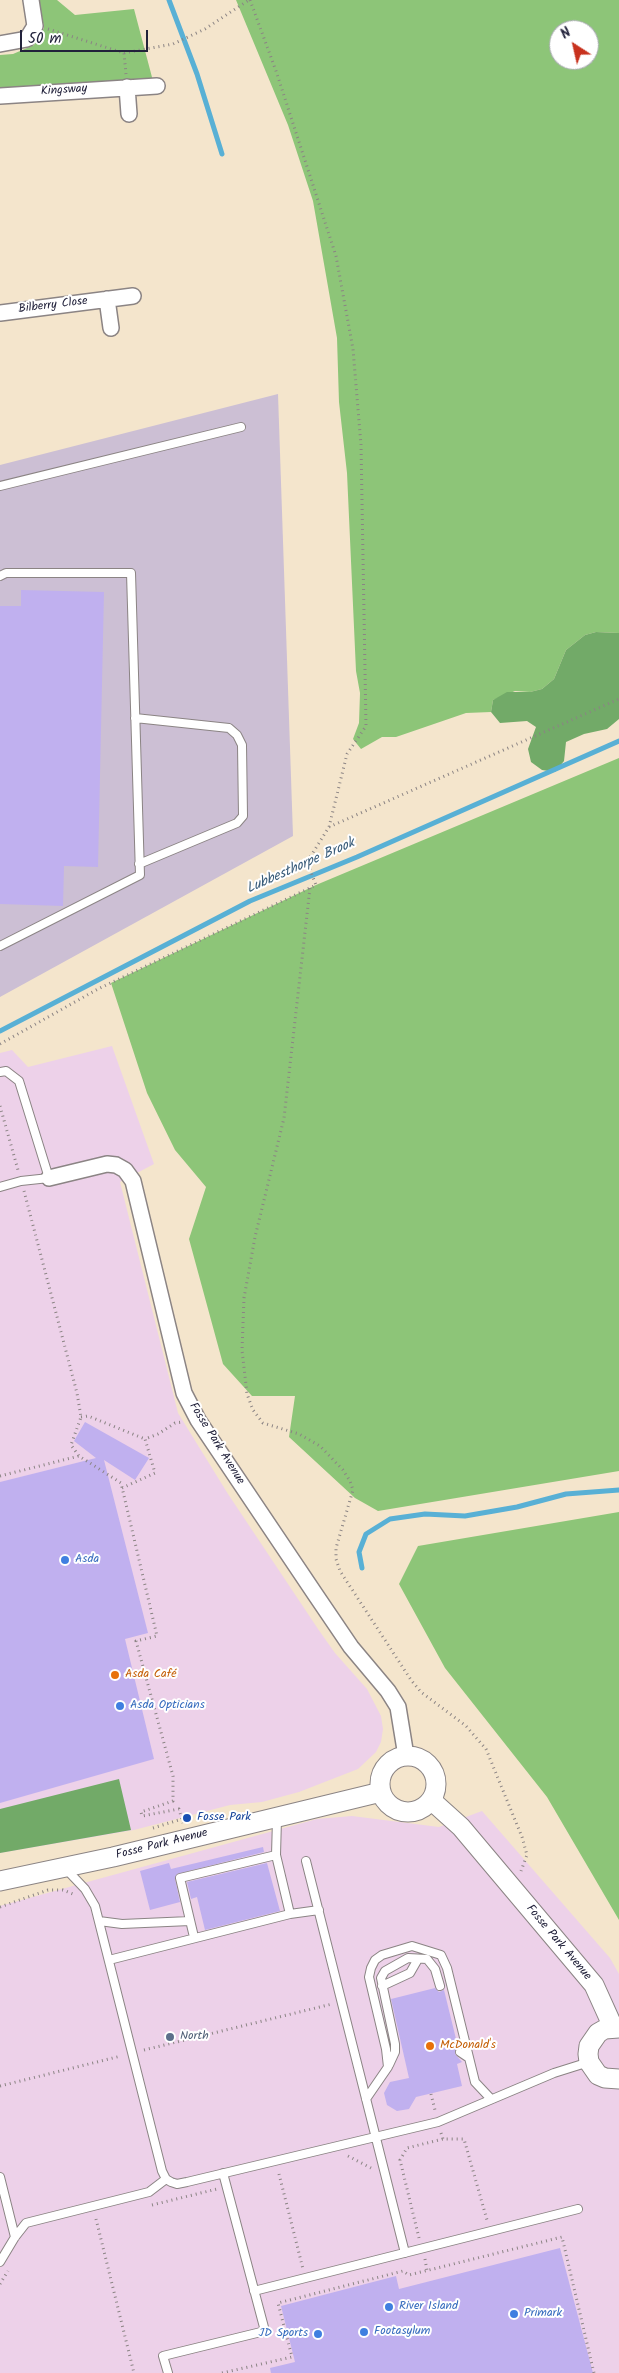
<!DOCTYPE html>
<meta charset="utf-8">
<style>
body{margin:0}
#map{position:relative;width:619px;height:2373px;overflow:hidden;background:#f4e5cc;font-family:Kalam,sans-serif}
canvas{display:block}
.north{position:absolute;left:549px;top:20px;width:50px;height:50px;box-sizing:border-box;background:#fff;border:1px solid #a7a7b1;border-radius:50%;rotate:325deg;font-size:14px;font-weight:700;line-height:20px;text-align:center;color:#22223b}
.north::after{content:'';display:block;margin:auto;width:18px;height:22px;background:#c8321e;clip-path:polygon(50% 0,100% 100%,50% 72%,0 100%)}
.scale{position:absolute;left:20px;top:30px;width:128px;height:22px;box-sizing:border-box;border:2px solid #22223b;border-top:0;padding-left:6px;font-size:15px;line-height:18px;white-space:nowrap;color:#22223b;-webkit-text-stroke:4px #fff;paint-order:stroke}
</style>
<div id="map">
<canvas width="619" height="2373"></canvas>
<div class="north">N</div>
<div class="scale">50 m</div>
</div>
<script>
const g = document.querySelector('canvas').getContext('2d');
g.lineJoin = 'round';
function paint(path, color) { g.fillStyle = color; g.fill(path, 'evenodd'); }
const toPath = rows => new Path2D(rows.map(r => 'M' + r).join(''));
function stroke(path, color, width, dash) { g.strokeStyle = color; g.lineWidth = width; g.lineCap = dash ? 'butt' : 'round'; g.setLineDash(dash || []); g.stroke(path); }
function label(font, color, halo, rows, align = 'center') {
  g.font = font + ' Kalam,sans-serif'; g.lineWidth = 4; g.setLineDash([]); g.textBaseline = 'middle'; g.strokeStyle = halo; g.fillStyle = color; for (const [text, x, y, turn = 0] of rows) {
    g.save(); g.translate(x, y); g.rotate((+turn || 0) * Math.PI / 180); g.textAlign = isNaN(turn) ? turn : align; if (halo) g.strokeText(text, 0, 0); g.fillText(text, 0, 0); g.restore();
  }
}
const built = toPath([
 [112,1046,154,1164,120,1182,178,1413,228,1494,318,1629,335,1653,367,1689,381,1716,383,1729,381,1742,376,1752,358,1769,299,1792,262,1802,230,1805,134,1830,0,1853,0,1053,12,1050,28,1067],
 [482,1811,610,1958,619,1974,619,2373,0,2373,0,1906,317,1819,352,1816,439,1827]
]);
const industrial = toPath([
 [278,394,293,836,0,997,0,465]
]);
const green = toPath([
 [39,0,57,0,75,15,134,9,153,81,0,90,0,55,13,54,34,45,44,28],
 [236,0,619,0,619,633,596,632,585,635,566,650,554,679,542,689,530,692,515,691,493,700,491,712,466,713,396,737,382,737,361,749,353,739,359,723,360,693,356,671,347,473,339,402,337,338,313,201,288,125],
 [559,30,589,30,589,60,559,60],
 [619,758,619,1471,378,1511,355,1498,289,1437,295,1396,252,1396,223,1364,189,1239,206,1187,175,1150,147,1093,111,983,316,885],
 [619,1512,619,1920,547,1797,445,1668,399,1584,418,1546]
]);
const forest = toPath([
 [596,632,619,633,619,719,607,729,584,734,566,742,564,761,555,772,542,770,531,762,528,749,536,727,527,721,500,723,491,712,493,700,507,692,530,692,542,689,554,679,566,650,585,635],
 [119,1779,131,1830,0,1853,0,1809]
]);
const stream = toPath([
 [169,0,197,74,222,154],
 [0,1031,250,901,357,857,619,741],
 [362,1568,359,1552,366,1534,390,1519,425,1514,465,1516,517,1507,566,1494,619,1490]
]);
const building = toPath([
 [21,590,104,592,98,867,64,866,63,906,0,904,0,606,21,606],
 [85,1422,149,1458,135,1480,104,1460,148,1633,125,1639,154,1759,0,1803,0,1482,96,1458,74,1441],
 [263,1847,264,1852,177,1874,175,1879,180,1902,150,1910,140,1871,169,1863,171,1869],
 [267,1863,280,1911,205,1930,197,1897,191,1899,187,1882],
 [435,1988,439,1992,444,1990,458,2047,455,2054,462,2062,457,2064,462,2086,416,2097,409,2109,397,2111,387,2105,384,2093,390,2082,409,2078,391,1999],
 [560,2248,593,2373,271,2373,270,2368,295,2362,281,2306,396,2276,399,2289]
]);
const path = toPath([
 [48,29,124,53,126,74],
 [124,53,173,44,205,29,249,0],
 [329,827,619,699],
 [310,888,284,1118,255,1237,244,1298,242,1350,247,1394,253,1410,263,1423,299,1434,320,1446,343,1470,350,1481,353,1490,336,1548,336,1559,340,1571,411,1680,421,1692,466,1726,486,1749,522,1837,527,1855,521,1871],
 [0,1044,98,989,316,885,307,862,329,827,347,754,366,726,361,445,353,349,336,256,276,71,250,0],
 [0,1106,18,1170],
 [24,1191,77,1393,81,1417,71,1445,79,1456],
 [81,1417,88,1416,145,1439],
 [0,1476,79,1456,121,1483,157,1636,136,1641,173,1776,173,1801,141,1812,142,1816,179,1809,183,1823],
 [122,1488,155,1473,145,1439,158,1434,175,1423,183,1422],
 [153,1828,182,1819],
 [0,1907,48,1890,63,1890,73,1894],
 [144,2050,332,2004],
 [0,2086,121,2056],
 [431,2094,435,2110],
 [441,2133,443,2139,464,2139,487,2220],
 [348,2156,371,2168],
 [279,2174,303,2269],
 [152,2205,217,2189],
 [96,2219,134,2373],
 [419,2238,400,2160,407,2148,443,2139],
 [425,2259,427,2271],
 [0,2284,8,2271],
 [222,2373,292,2357,278,2303,403,2271,409,2275,562,2237,594,2373]
]);
const service = toPath([
 [0,486,241,427],
 [0,576,6,573,131,573,140,875,0,946],
 [135,718,229,728,237,735,242,745,243,816,237,823,139,864],
 [0,1072,6,1071,19,1081,49,1178,21,1181,0,1187],
 [306,1861,405,2253],
 [66,1869,85,1889,95,1906,162,2171,166,2179,171,2182,177,2184,187,2182,438,2122,554,2073,589,2062],
 [290,1914,319,1910],
 [99,1921,122,1924,190,1921],
 [194,1937,180,1878,276,1855],
 [109,1960,290,1914,276,1855,277,1819],
 [382,1986,410,1973,418,1959],
 [460,2052,469,2058],
 [389,2065,395,2052,395,2044,381,1978,385,1971,408,1958,427,1959,435,1969,440,1986],
 [366,2099,388,2067,386,2049,369,1977,371,1968,375,1960,382,1955,412,1946,441,1955,447,1968,475,2082,491,2099],
 [0,2177,15,2237],
 [0,2262,15,2237,26,2223,149,2192,166,2179],
 [254,2291,578,2209],
 [168,2373,163,2356,265,2331,223,2173]
]);
const minor = toPath([
 [0,44,27,39,35,26,31,0],
 [127,87,129,114],
 [0,96,157,86],
 [107,299,111,328],
 [0,313,133,296],
 [49,1178,107,1164,116,1165,125,1170,133,1181,184,1393,198,1420,315,1594,351,1647,388,1691,398,1707,406,1756]
]);
const tertiary = toPath([
 '380 1784a28 28 0 1 1 56 0a28 28 0 1 1-56 0Z',
 [431,1800,461,1827,594,1985,613,2027],
 [0,1881,113,1857,381,1792],
 [619,2028,605,2029,598,2033,589,2046,588,2054,589,2062,598,2075,605,2078,619,2079]
]);
const markers = [
 [65,1560,5,"#3f7fe0"],
 [115,1675,5,"#e8710a"],
 [120,1706,5,"#3f7fe0"],
 [187,1818,5,"#1a4fb4"],
 [170,2037,5,"#5c6f8a"],
 [430,2046,5,"#e8710a"],
 [389,2307,5,"#3f7fe0"],
 [514,2314,5,"#3f7fe0"],
 [364,2332,5,"#3f7fe0"],
 [318,2334,5,"#3f7fe0"]
];
const streetNames = [
 ["Kingsway",64,91,-4],
 ["Bilberry Close",53,306,-7],
 ["Fosse Park Avenue",216,1444,58],
 ["Fosse Park Avenue",162,1845,-14],
 ["Fosse Park Avenue",558,1943,50]
];
const shopNames = [
 ["Asda",75,1560],
 ["Asda Opticians",130,1706],
 ["River Island",399,2307],
 ["Primark",524,2314],
 ["Footasylum",374,2332],
 ["JD Sports",308,2334,"right"]
];
const foodNames = [
 ["Asda Café",125,1675],
 ["McDonald's",440,2046]
];
const transitNames = [
 ["Fosse Park",197,1818]
];
const serviceNames = [
 ["North",180,2037]
];
const waterNames = [
 ["Lubbesthorpe Brook",301,867,-24]
];
paint(built, '#edd1e9');
paint(industrial, '#ccbfd4');
paint(green, '#8dc578');
paint(forest, '#72aa68');
stroke(stream, '#58b0d5', 5);
paint(building, '#c0b0ef');
stroke(service, '#8b8484', 10);
stroke(minor, '#8b8484', 18);
stroke(tertiary, '#8b8484', 21);
stroke(path, '#8b8484', 3, [1, 4]);
stroke(service, '#fff', 8);
stroke(minor, '#fff', 15);
stroke(tertiary, '#fff', 19);
for (const [x, y, r, color] of markers) { const dot = new Path2D(); dot.arc(x, y, r, 0, 2 * Math.PI); g.fillStyle = color; g.fill(dot); stroke(dot, '#fff', 2); }
label('12px', '#22223b', '#fff', streetNames);
label('12px', '#366cbe', '#fff', shopNames, 'left');
label('12px', '#c56008', '#fff', foodNames, 'left');
label('12px', '#164399', '#fff', transitNames, 'left');
label('12px', '#4e5e75', '#fff', serviceNames, 'left');
label('italic 14px', '#385b79', '#fff', waterNames);
</script>
